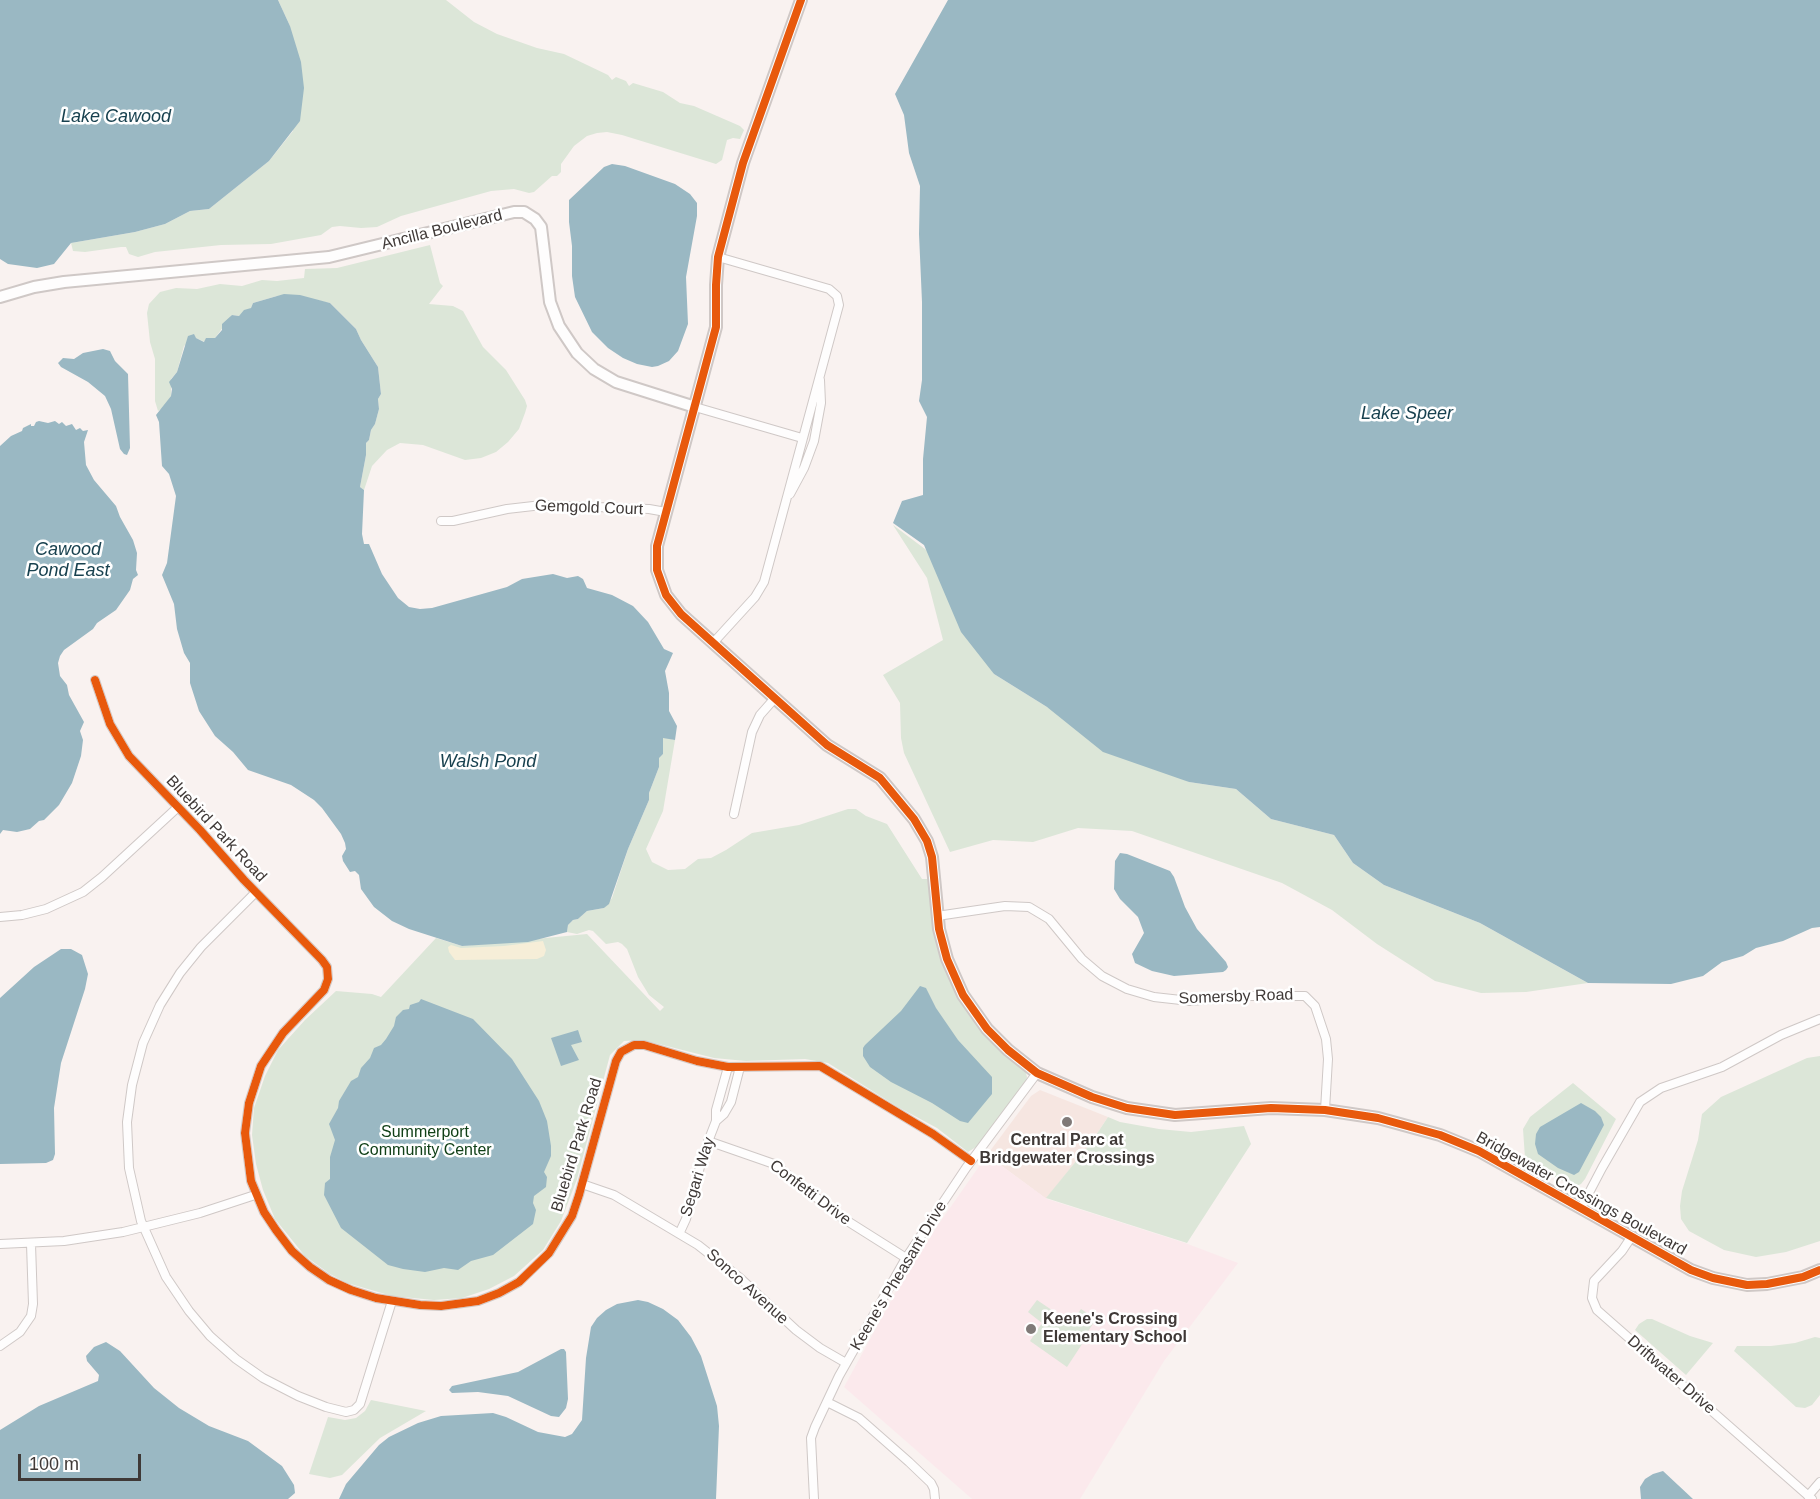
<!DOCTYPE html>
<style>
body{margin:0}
#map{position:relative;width:1820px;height:1499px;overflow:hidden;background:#f9f2f0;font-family:Arial,sans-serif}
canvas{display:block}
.scale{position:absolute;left:18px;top:1454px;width:123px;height:27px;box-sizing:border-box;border:3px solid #3f3937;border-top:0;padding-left:8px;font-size:18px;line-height:21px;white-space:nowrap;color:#3f3937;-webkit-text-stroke:4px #fff;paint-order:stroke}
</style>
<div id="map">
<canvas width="1820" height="1499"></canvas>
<div class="scale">100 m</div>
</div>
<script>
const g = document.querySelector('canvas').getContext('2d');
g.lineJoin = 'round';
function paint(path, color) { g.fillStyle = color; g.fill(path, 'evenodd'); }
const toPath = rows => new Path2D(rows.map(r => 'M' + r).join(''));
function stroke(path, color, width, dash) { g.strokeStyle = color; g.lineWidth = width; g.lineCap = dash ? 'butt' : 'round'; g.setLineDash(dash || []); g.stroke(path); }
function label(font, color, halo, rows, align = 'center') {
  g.font = font + ' Arial,sans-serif'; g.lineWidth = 5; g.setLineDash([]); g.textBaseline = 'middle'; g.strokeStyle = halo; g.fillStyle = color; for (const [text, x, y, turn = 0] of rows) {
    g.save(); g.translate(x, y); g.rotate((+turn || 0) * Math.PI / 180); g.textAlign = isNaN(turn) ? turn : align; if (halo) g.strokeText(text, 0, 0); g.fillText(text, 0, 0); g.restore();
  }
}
const built = toPath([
 [1040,1090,1108,1117,1090,1144,1046,1199,987,1155,1031,1096]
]);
const education = toPath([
 [987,1155,1047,1199,1185,1243,1238,1263,1164,1361,1080,1499,972,1499,844,1387,899,1286,938,1225]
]);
const green = toPath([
 [278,0,446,0,474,22,497,34,537,48,564,54,608,75,612,80,616,77,626,81,629,86,633,83,663,92,680,103,694,106,740,126,744,130,740,139,733,138,727,140,722,160,716,164,622,135,607,132,597,133,587,136,574,146,561,164,561,172,557,176,552,176,534,192,529,193,514,189,491,191,401,216,377,227,361,228,340,226,332,227,321,235,271,244,221,245,155,252,138,257,129,254,126,247,121,247,85,252,73,251,71,243,135,232,165,224,190,211,209,209,269,161,293,131,290,26],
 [430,245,440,283,443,286,429,304,453,306,463,311,483,347,506,370,525,400,527,406,525,413,519,429,508,442,496,452,481,458,465,460,423,445,400,443,387,450,372,466,364,490,360,487,366,455,366,443,369,440,371,430,375,424,379,409,378,399,381,394,378,367,361,340,356,329,330,303,290,295,277,296,253,303,251,308,239,316,232,315,215,338,205,342,196,338,184,346,177,372,171,379,171,396,163,408,158,411,155,401,155,359,150,342,147,313,149,304,160,292,176,288,197,289,220,284,242,286,262,280,277,281,304,278,305,269,337,268],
 [893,525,933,555,994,674,1047,707,1189,782,1236,789,1271,819,1334,835,1353,863,1384,885,1480,923,1588,983,1526,992,1481,993,1435,981,1377,944,1332,910,1282,883,1132,831,1078,828,1033,842,993,840,950,852,904,753,901,738,900,703,883,675,943,640,927,578],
 [663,737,675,740,663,811,646,849,652,862,668,870,685,869,698,859,711,858,726,850,752,833,799,825,848,809,856,809,866,816,887,824,922,879,930,879,931,912,937,943,948,973,959,996,982,1030,1025,1070,1027,1077,1026,1083,976,1147,968,1152,937,1128,898,1107,828,1063,805,1059,746,1061,714,1058,643,1040,624,1041,610,1055,577,1179,561,1221,543,1250,514,1276,489,1289,462,1298,434,1300,392,1296,347,1283,330,1274,305,1256,275,1219,263,1190,256,1164,252,1135,254,1108,265,1076,278,1050,305,1020,336,991,372,994,381,997,436,938,462,946,587,934,660,1011,664,1007,649,995,638,977,627,949,622,944,618,942,606,944,593,931,589,930,577,934,567,932,568,925,573,920,578,919,587,911,604,908,612,898,628,849,649,800,649,793,659,767,659,757,663,754],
 [1820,1056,1820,1241,1786,1252,1756,1257,1724,1250,1689,1231,1681,1219,1680,1206,1682,1191,1698,1140,1702,1114,1721,1097,1807,1058],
 [1573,1083,1616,1119,1585,1179,1581,1184,1574,1187,1531,1164,1519,1163,1522,1163,1525,1158,1523,1129,1530,1117],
 [1108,1117,1120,1122,1159,1129,1191,1132,1244,1126,1251,1144,1187,1243,1046,1198,1090,1144],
 [1037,1300,1071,1323,1081,1309,1096,1319,1087,1333,1088,1335,1067,1367,1030,1341,1042,1323,1028,1312],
 [1647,1319,1652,1319,1690,1336,1713,1343,1686,1375,1635,1330,1639,1324],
 [1815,1337,1820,1338,1820,1395,1812,1405,1805,1408,1796,1407,1734,1351,1737,1346,1771,1346,1795,1343],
 [371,1400,426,1411,380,1438,342,1475,330,1478,309,1474,328,1417,345,1420,356,1418,365,1411]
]);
const sand = toPath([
 [543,941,546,950,544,956,537,959,455,960,449,952,448,947,451,945,461,948,504,946]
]);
const water = toPath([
 [0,0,278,0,290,26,301,62,304,88,300,121,269,161,209,209,190,211,165,224,135,232,71,243,54,264,37,268,8,264,0,259],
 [948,0,1820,0,1820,927,1812,928,1783,941,1756,948,1743,956,1722,962,1703,976,1671,984,1588,983,1480,923,1384,885,1353,863,1334,835,1271,819,1236,789,1189,782,1103,752,1047,707,994,674,961,632,924,545,893,523,902,501,923,495,923,459,927,417,919,401,922,380,922,302,919,234,920,186,909,153,904,115,895,94],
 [612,164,625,166,675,184,690,194,697,203,697,216,686,277,688,324,678,351,669,361,658,366,652,367,637,364,623,358,608,348,592,332,575,297,572,276,572,246,569,222,569,200,604,167],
 [284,294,300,295,330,303,356,329,361,340,378,367,381,394,378,399,379,409,375,424,371,430,369,440,366,443,366,455,360,487,364,490,362,534,364,544,369,544,382,574,398,598,409,607,420,609,432,608,507,587,522,579,553,574,567,578,578,576,583,579,587,588,612,595,633,606,648,622,664,649,673,653,665,671,669,693,669,711,677,726,675,740,663,738,663,754,659,758,659,767,649,793,649,800,628,849,609,904,604,908,587,911,578,919,573,920,568,925,567,932,528,942,462,946,409,929,392,921,374,907,361,889,359,875,355,871,350,872,343,861,342,856,346,849,345,843,341,834,322,808,314,800,291,785,248,770,233,752,215,736,199,711,190,683,190,663,184,653,177,629,174,604,162,575,167,563,176,496,169,474,162,466,159,422,156,415,171,396,172,389,169,382,177,372,188,336,194,334,196,338,204,342,206,338,215,338,222,330,222,324,232,315,239,316,244,310,251,308,253,303],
 [103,349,110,351,115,361,128,374,130,448,127,455,124,454,120,449,111,409,105,396,88,382,61,367,58,363,63,358,74,359,83,353],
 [39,421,48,423,55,421,59,424,62,422,66,426,72,424,76,430,80,428,83,431,88,430,84,442,86,465,94,480,116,506,120,517,133,540,137,553,136,570,138,575,133,579,130,590,116,610,97,623,93,629,64,650,60,656,58,663,60,676,67,685,69,695,84,722,80,731,83,740,81,756,72,783,59,805,44,820,39,821,30,829,17,832,3,830,0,834,0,446,11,436,22,431,23,428,31,424,31,426,34,426,36,422],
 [1120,853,1127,854,1170,871,1174,877,1185,907,1197,929,1226,962,1228,967,1226,970,1223,972,1174,976,1152,971,1135,963,1132,954,1144,933,1138,917,1120,899,1114,889,1115,861],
 [61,949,71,949,82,955,88,974,85,989,61,1063,54,1108,55,1154,53,1160,46,1163,0,1164,0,998,34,967],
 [920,986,926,988,936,1008,958,1040,992,1077,992,1094,968,1123,960,1121,932,1103,891,1082,870,1067,863,1056,863,1048,865,1045,901,1011],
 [421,999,473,1019,512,1059,539,1101,547,1121,551,1146,551,1156,544,1172,547,1177,546,1187,534,1196,533,1203,536,1210,533,1224,493,1255,471,1261,458,1270,444,1268,425,1272,403,1269,388,1265,341,1228,324,1195,325,1183,330,1179,330,1157,335,1140,329,1124,338,1108,339,1101,351,1081,358,1077,361,1068,370,1058,374,1048,381,1045,386,1039,394,1026,396,1017,403,1010,409,1009,410,1005,419,1002],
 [578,1030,582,1042,571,1045,579,1060,561,1066,551,1038],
 [1581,1103,1595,1111,1601,1117,1604,1125,1579,1172,1574,1175,1558,1168,1538,1154,1535,1144,1536,1134,1540,1127],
 [638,1300,648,1302,663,1309,678,1320,691,1337,701,1356,717,1406,719,1426,716,1499,339,1499,346,1484,379,1445,389,1437,418,1423,441,1416,493,1413,506,1417,538,1432,565,1437,572,1434,582,1420,586,1358,591,1327,597,1318,606,1310,617,1304],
 [106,1342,120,1351,154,1388,179,1408,209,1426,248,1441,282,1466,294,1485,295,1493,288,1499,0,1499,0,1430,39,1406,98,1381,99,1375,87,1361,86,1356,94,1347],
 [561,1349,564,1349,566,1352,568,1399,566,1408,559,1417,551,1416,508,1396,478,1392,452,1393,449,1390,452,1386,518,1372],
 [1663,1471,1693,1499,1641,1499,1640,1487,1645,1479,1653,1474]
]);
const street = toPath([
 [695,407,802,438],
 [790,494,804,468,814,441,821,403,820,380],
 [441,521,453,521,507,509,542,505,649,509,666,512],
 [713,643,755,597,764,582,839,305,837,296,829,289,718,257],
 [95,680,110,724,129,756,200,830,244,880,322,960,327,967,328,979,324,990,283,1033,261,1066,249,1103,245,1133,251,1181,264,1212,276,1230,292,1251,310,1267,329,1280,351,1290,376,1298,420,1305,441,1306,478,1301,499,1293,519,1282,549,1253,572,1216,579,1195,616,1061,621,1052,634,1045,644,1045,697,1061,728,1067,820,1066,933,1134,971,1161],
 [734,814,752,732,760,715,775,698],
 [256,892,201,947,180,973,160,1005,143,1043,132,1085,127,1122,129,1168,141,1221,166,1277,189,1311,210,1336,236,1359,263,1378,298,1396,326,1407,346,1412,354,1410,360,1404,392,1301],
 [937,916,1005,906,1029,907,1049,919,1082,959,1102,976,1127,989,1154,997,1190,1001,1250,996,1305,996,1315,1006,1326,1039,1328,1059,1325,1110],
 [0,917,22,915,46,909,83,892,102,877,178,807],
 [716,1121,724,1114,731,1102,740,1067],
 [708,1141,774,1164,841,1217,906,1258],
 [582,1184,614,1195,698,1245,740,1278,796,1330,820,1348,846,1363],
 [1581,1208,1602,1168,1640,1102,1661,1088,1722,1067,1781,1035,1820,1019],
 [680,1232,686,1219,704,1152,716,1121,716,1110,728,1067],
 [1632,1236,1622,1251,1594,1281,1592,1298,1597,1310,1812,1499],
 [0,1244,64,1241,123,1232,200,1213,255,1195],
 [0,1346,20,1332,31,1316,33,1304,31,1244],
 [827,1402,859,1418,909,1462,931,1483,934,1489,935,1499],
 [1808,1496,1820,1482],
 [814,1499,811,1438,815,1427,839,1376,906,1258,966,1168,1037,1073]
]);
const secondary = toPath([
 [801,0,743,163,718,257,716,285,716,327,657,546,657,570,666,595,681,614,827,745,880,778,914,819,927,841,932,857,939,929,947,959,963,995,987,1029,1008,1050,1037,1073,1092,1097,1127,1108,1175,1115,1271,1108,1325,1110,1378,1118,1440,1135,1479,1151,1691,1270,1713,1278,1747,1285,1767,1284,1803,1277,1820,1270],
 [0,297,34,287,64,282,329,257,514,212,524,212,535,219,541,227,550,302,559,326,577,353,594,369,616,382,695,407]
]);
const cycleway = toPath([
 [801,0,743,163,718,257,716,285,716,327,657,546,657,570,666,595,681,614,827,745,880,778,914,819,927,841,932,857,939,929,947,959,963,995,987,1029,1008,1050,1037,1073,1092,1097,1127,1108,1175,1115,1271,1108,1325,1110,1378,1118,1440,1135,1479,1151,1691,1270,1713,1278,1747,1285,1767,1284,1803,1277,1820,1270],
 [95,680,110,724,129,756,200,830,244,880,322,960,327,967,328,979,324,990,283,1033,261,1066,249,1103,245,1133,251,1181,264,1212,276,1230,292,1251,310,1267,329,1280,351,1290,376,1298,420,1305,441,1306,478,1301,499,1293,519,1282,549,1253,572,1216,579,1195,616,1061,621,1052,634,1045,644,1045,697,1061,728,1067,820,1066,933,1134,971,1161]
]);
const markers = [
 [1067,1122,6,"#807a78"],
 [1031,1329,6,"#807a78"]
];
const streetNames = [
 ["Ancilla Boulevard",442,230,-14],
 ["Gemgold Court",589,508,2],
 ["Bluebird Park Road",216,829,47],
 ["Somersby Road",1236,997,-2],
 ["Bluebird Park Road",577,1145,-73],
 ["Segari Way",698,1177,-73],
 ["Confetti Drive",810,1193,37],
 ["Bridgewater Crossings Boulevard",1581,1194,29],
 ["Keene's Pheasant Drive",899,1276,-59],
 ["Sonco Avenue",747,1287,42],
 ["Driftwater Drive",1671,1375,41]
];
const parkNames = [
 ["Summerport",425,1133],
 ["Community Center",425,1151]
];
const poiNames = [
 ["Central Parc at",1067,1141],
 ["Bridgewater Crossings",1067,1159],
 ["Keene's Crossing",1043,1320,"left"],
 ["Elementary School",1043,1338,"left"]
];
const waterNames = [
 ["Lake Cawood",116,117],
 ["Lake Speer",1407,414],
 ["Cawood",68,550],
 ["Pond East",68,571],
 ["Walsh Pond",488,762]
];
paint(built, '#f6e6e1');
paint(education, '#fbe9ec');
paint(green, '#dce6d8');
paint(sand, '#f6eed8');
paint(water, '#9ab8c3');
stroke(street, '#cfc8c6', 10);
stroke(secondary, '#cfc8c6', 14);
stroke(street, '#fefdfd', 8);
stroke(secondary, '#fefdfd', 10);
stroke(cycleway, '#e8590c', 8);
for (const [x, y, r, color] of markers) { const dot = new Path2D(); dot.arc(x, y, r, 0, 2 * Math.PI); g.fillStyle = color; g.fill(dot); stroke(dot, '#fff', 2); }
label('16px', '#3f3937', '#fff', streetNames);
label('16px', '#114017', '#fff', parkNames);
label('bold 16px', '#3f3937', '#fff', poiNames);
label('italic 18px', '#18414f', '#fff', waterNames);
</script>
